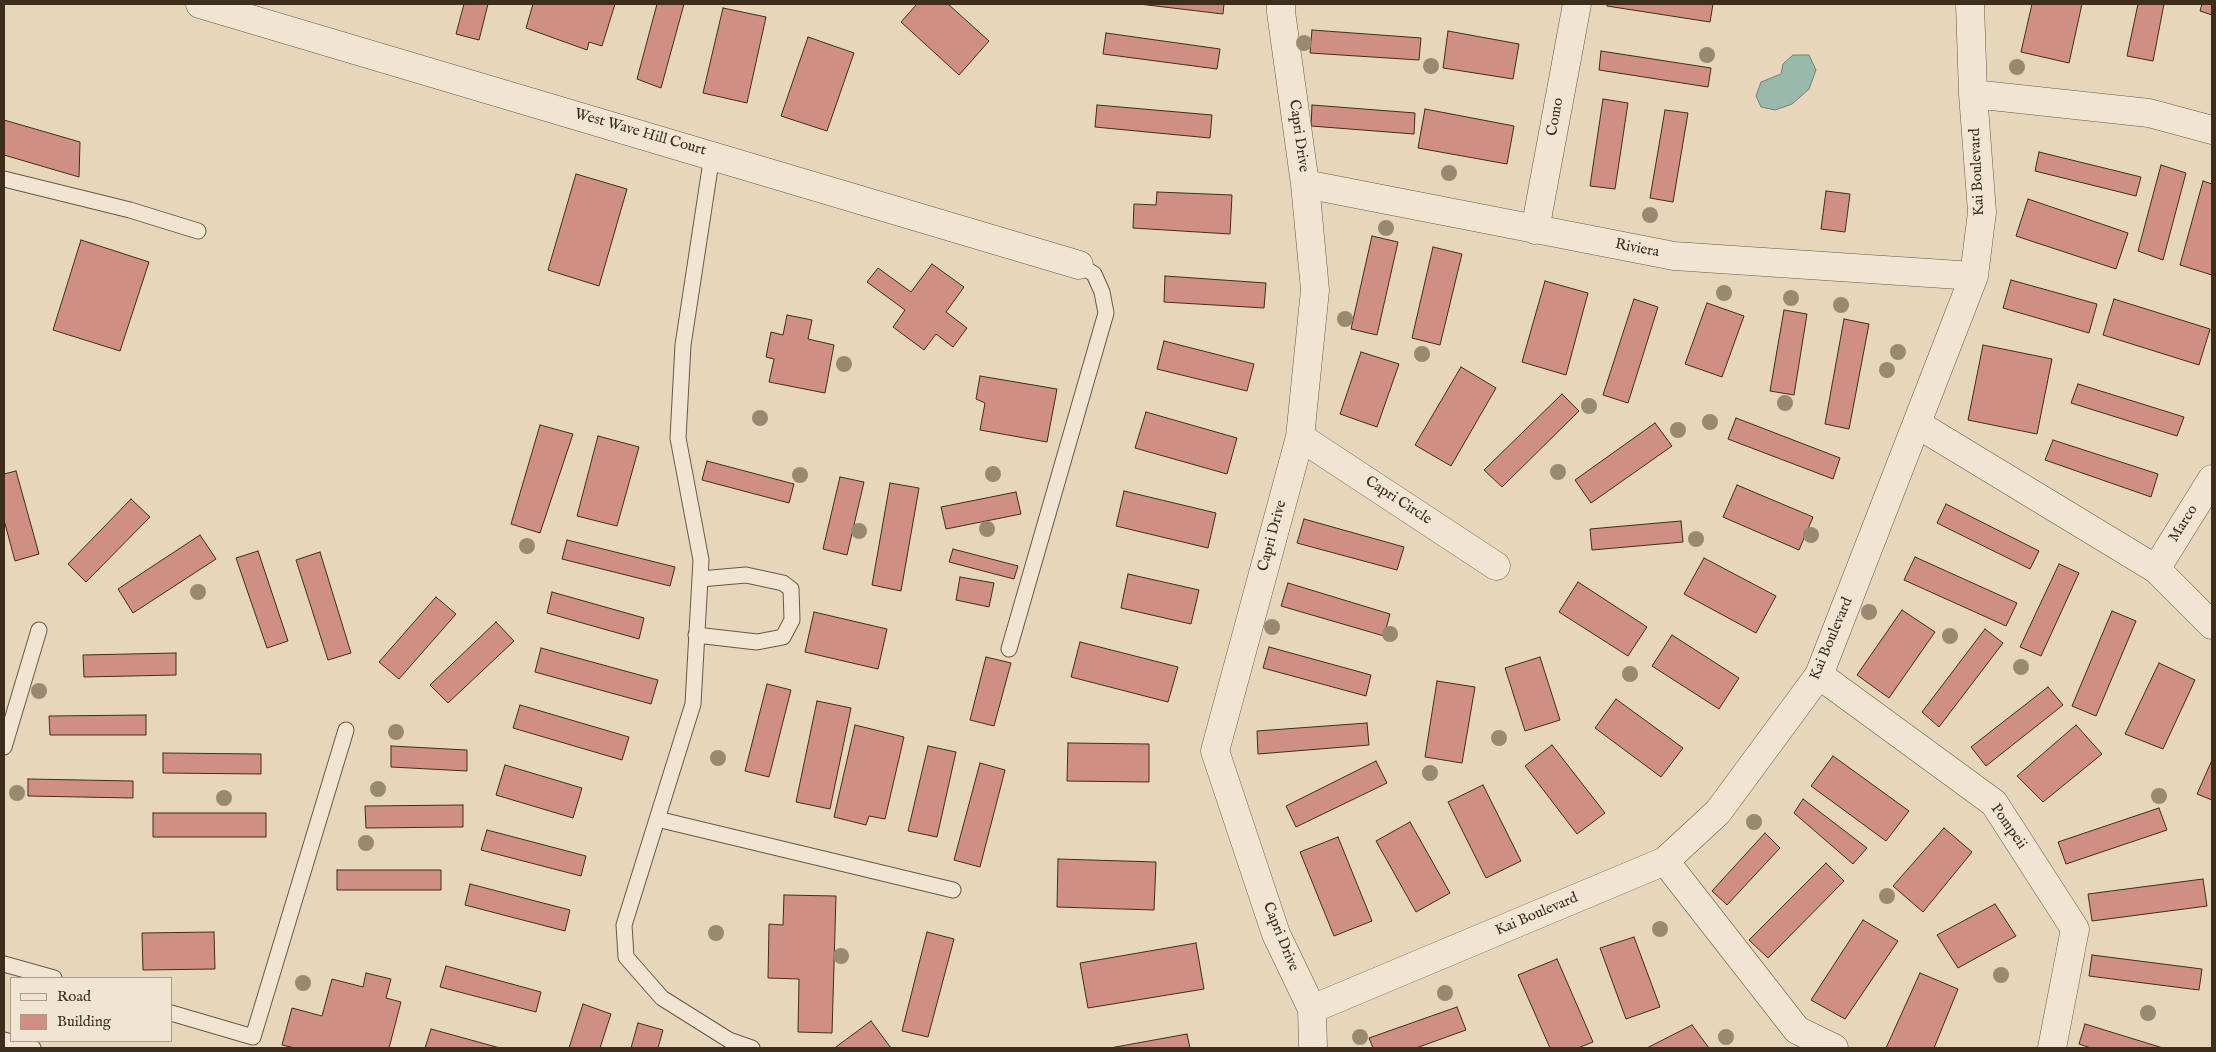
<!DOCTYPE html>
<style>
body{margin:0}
#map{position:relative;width:2216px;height:1052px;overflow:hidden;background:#e8d6bb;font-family:"IM FELL English",serif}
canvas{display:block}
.frame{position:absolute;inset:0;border:5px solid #3f2d1c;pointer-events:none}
.legend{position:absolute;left:10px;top:977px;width:162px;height:65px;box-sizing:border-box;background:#f0e4d3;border:1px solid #a99b8a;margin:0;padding:6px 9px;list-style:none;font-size:15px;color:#3f2d1c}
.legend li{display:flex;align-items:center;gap:10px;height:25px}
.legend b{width:25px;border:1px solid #a99b8a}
</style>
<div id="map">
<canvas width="2216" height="1052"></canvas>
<div class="frame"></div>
<ul class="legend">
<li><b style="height:6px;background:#f0e4d3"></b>Road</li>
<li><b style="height:14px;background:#d08f85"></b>Building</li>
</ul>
</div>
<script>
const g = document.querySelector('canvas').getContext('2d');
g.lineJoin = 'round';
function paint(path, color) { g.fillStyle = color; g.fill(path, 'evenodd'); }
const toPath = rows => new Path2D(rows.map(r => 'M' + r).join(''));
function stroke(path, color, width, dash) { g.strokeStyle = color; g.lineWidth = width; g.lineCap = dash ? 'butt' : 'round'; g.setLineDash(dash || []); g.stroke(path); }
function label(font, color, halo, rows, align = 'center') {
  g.font = font + ' "IM FELL English",serif'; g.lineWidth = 5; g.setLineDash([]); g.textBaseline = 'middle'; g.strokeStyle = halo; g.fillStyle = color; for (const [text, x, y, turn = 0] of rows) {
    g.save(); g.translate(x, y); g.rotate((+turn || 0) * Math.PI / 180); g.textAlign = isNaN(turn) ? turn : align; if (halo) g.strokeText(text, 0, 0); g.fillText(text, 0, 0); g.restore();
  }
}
const water = toPath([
 [1793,55,1809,55,1816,70,1809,89,1792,104,1775,110,1761,107,1756,96,1761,82,1781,74,1783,64,1793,55]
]);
const building = toPath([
 [464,4,488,4,479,40,456,34,464,4],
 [533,4,615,4,602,46,589,42,587,50,526,28,533,4],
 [657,4,684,4,661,88,637,79,657,4],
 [917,4,948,4,989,41,959,75,901,22,917,4],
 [1139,4,1224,4,1223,14,1139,4],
 [1607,4,1713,4,1710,22,1607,6,1607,4],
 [2032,4,2082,4,2069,63,2021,52,2032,4],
 [2138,4,2164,4,2153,61,2127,56,2138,4],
 [2202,4,2212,4,2212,15,2200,11,2202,4],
 [723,8,766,17,747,103,703,93,723,8],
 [1312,30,1421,38,1419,60,1310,53,1312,30],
 [1448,31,1519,44,1513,79,1443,68,1448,31],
 [1106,33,1220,49,1217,69,1103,54,1106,33],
 [808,37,854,53,827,131,781,116,808,37],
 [1601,51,1711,68,1708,87,1599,70,1601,51],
 [1603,99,1628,103,1615,189,1590,186,1603,99],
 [1097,105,1212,115,1210,138,1095,127,1097,105],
 [1312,105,1415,113,1414,134,1311,126,1312,105],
 [1425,109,1514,126,1507,164,1418,148,1425,109],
 [1665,110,1688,113,1673,202,1650,198,1665,110],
 [4,120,80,142,79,177,4,155,4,120],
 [2039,152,2141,177,2136,196,2035,171,2039,152],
 [2161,165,2186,173,2163,260,2138,251,2161,165],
 [576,174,627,189,599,286,548,270,576,174],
 [2203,181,2212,184,2212,275,2180,265,2203,181],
 [1826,191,1850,194,1845,232,1821,229,1826,191],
 [1157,192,1232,195,1230,234,1133,228,1134,204,1156,205,1157,192],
 [2028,199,2128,233,2116,269,2016,236,2028,199],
 [1372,236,1398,242,1377,335,1351,329,1372,236],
 [81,240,149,262,120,351,53,330,81,240],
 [1433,247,1462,254,1440,345,1412,338,1433,247],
 [932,264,964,287,946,312,967,328,953,347,936,334,924,350,893,327,905,310,867,282,878,268,911,292,932,264],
 [1165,276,1266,283,1264,308,1164,302,1165,276],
 [2011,280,2097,304,2089,333,2003,308,2011,280],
 [1545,281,1588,293,1566,375,1522,362,1545,281],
 [1634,299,1658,307,1628,403,1603,395,1634,299],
 [2114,299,2210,329,2199,365,2103,335,2114,299],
 [1707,303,1744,316,1722,377,1685,364,1707,303],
 [1784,310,1807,314,1794,395,1770,391,1784,310],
 [787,315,812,320,808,339,834,345,825,393,769,382,774,359,766,357,771,332,783,335,787,315],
 [1844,319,1869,324,1849,429,1825,424,1844,319],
 [1164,341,1254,364,1247,391,1157,369,1164,341],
 [1983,345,2052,359,2037,434,1968,420,1983,345],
 [1361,352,1399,364,1377,427,1340,414,1361,352],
 [1461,367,1496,388,1451,466,1415,445,1461,367],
 [980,376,1057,389,1047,442,980,430,985,403,976,399,980,376],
 [2078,384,2184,417,2177,436,2071,403,2078,384],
 [1562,394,1579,411,1502,487,1484,470,1562,394],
 [1146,412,1237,438,1227,474,1135,448,1146,412],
 [1736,418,1840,458,1833,479,1728,439,1736,418],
 [1655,423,1672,446,1591,503,1575,480,1655,423],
 [540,425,573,434,540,533,511,524,540,425],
 [598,436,639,447,617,526,577,516,598,436],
 [2053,440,2158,474,2151,497,2045,460,2053,440],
 [707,461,794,484,789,503,702,480,707,461],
 [16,471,39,554,15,561,4,520,4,474,16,471],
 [840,477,864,482,847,555,823,549,840,477],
 [890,483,919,488,901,591,872,585,890,483],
 [1737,485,1813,517,1799,550,1723,517,1737,485],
 [1124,491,1216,513,1208,548,1116,526,1124,491],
 [1016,492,1021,514,946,529,941,507,1016,492],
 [131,499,150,517,86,582,68,564,131,499],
 [1946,504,2039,551,2030,569,1937,523,1946,504],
 [1304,519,1404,547,1397,570,1297,543,1304,519],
 [1681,521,1683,542,1592,550,1590,529,1681,521],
 [200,535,216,559,133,613,118,589,200,535],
 [567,540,675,567,670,586,562,559,567,540],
 [953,549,1018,566,1014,579,949,562,953,549],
 [258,551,288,641,267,648,236,558,258,551],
 [320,552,351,653,328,660,296,560,320,552],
 [1915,557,2017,603,2006,626,1904,580,1915,557],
 [1704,558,1776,596,1756,633,1684,594,1704,558],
 [2059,564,2079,573,2041,656,2020,647,2059,564],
 [1128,574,1199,590,1191,624,1121,608,1128,574],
 [960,577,994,583,989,607,956,600,960,577],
 [1578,582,1647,627,1628,656,1559,612,1578,582],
 [1288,583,1390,614,1384,636,1281,606,1288,583],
 [552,592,644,618,639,639,547,613,552,592],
 [436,597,456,614,399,679,379,662,436,597],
 [1902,610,1935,632,1889,698,1857,675,1902,610],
 [2112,611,2136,621,2096,716,2072,706,2112,611],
 [814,612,887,629,878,669,805,652,814,612],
 [496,622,514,641,448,703,430,685,496,622],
 [1985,629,2003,643,1939,727,1922,712,1985,629],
 [1672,635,1739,678,1719,709,1652,666,1672,635],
 [1080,642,1178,667,1168,702,1071,677,1080,642],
 [1269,647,1371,675,1366,696,1263,668,1269,647],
 [541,648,658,680,651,704,535,672,541,648],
 [176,653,176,675,84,677,83,655,176,653],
 [986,657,1011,663,994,726,970,720,986,657],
 [1540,657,1560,720,1525,731,1505,668,1540,657],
 [2159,663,2195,680,2163,749,2125,734,2159,663],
 [1437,681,1475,687,1462,763,1425,757,1437,681],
 [767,684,791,690,769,777,745,771,767,684],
 [2048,687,2063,705,1986,766,1971,747,2048,687],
 [1616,699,1683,748,1661,777,1595,728,1616,699],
 [817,701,851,708,830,809,796,802,817,701],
 [520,705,629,737,622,760,513,728,520,705],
 [146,715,146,735,50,735,49,716,146,715],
 [1367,723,1369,745,1258,754,1257,731,1367,723],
 [855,725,904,737,885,819,869,816,866,825,834,817,855,725],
 [2076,725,2102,754,2043,802,2017,776,2076,725],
 [1068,743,1149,744,1149,782,1067,781,1068,743],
 [1552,745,1605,813,1577,834,1525,766,1552,745],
 [391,746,467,750,467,771,391,767,391,746],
 [928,746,956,752,937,837,908,831,928,746],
 [163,753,261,754,261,774,163,773,163,753],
 [1833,756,1909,811,1886,841,1811,786,1833,756],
 [2212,760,2212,800,2197,794,2212,760],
 [1376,761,1387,783,1296,827,1286,806,1376,761],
 [980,763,1005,770,980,867,954,860,980,763],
 [505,765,582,788,573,818,496,795,505,765],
 [28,779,133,781,133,798,28,796,28,779],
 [1483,785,1521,861,1486,878,1448,802,1483,785],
 [1803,799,1867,848,1853,864,1794,813,1803,799],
 [463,805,463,827,366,828,365,806,463,805],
 [2159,808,2167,830,2066,864,2058,842,2159,808],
 [153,813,266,813,266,837,153,837,153,813],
 [1410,822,1450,893,1416,912,1376,841,1410,822],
 [1944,828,1972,852,1923,912,1893,886,1944,828],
 [487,830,586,856,581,876,481,850,487,830],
 [1765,833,1780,848,1727,905,1712,891,1765,833],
 [1338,837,1372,921,1334,936,1300,852,1338,837],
 [1058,859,1156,862,1154,910,1057,907,1058,859],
 [1826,863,1844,881,1768,958,1749,940,1826,863],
 [337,870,441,870,441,890,337,890,337,870],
 [2203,879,2207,906,2092,921,2088,894,2203,879],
 [470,884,570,910,565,931,465,905,470,884],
 [784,895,836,896,832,1033,798,1032,799,979,768,978,769,924,783,925,784,895],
 [1995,904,2016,936,1958,968,1937,935,1995,904],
 [1863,920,1898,941,1845,1019,1811,1000,1863,920],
 [214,932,215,969,143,970,142,933,214,932],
 [927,932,954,939,928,1037,902,1031,927,932],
 [1634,937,1660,1007,1626,1019,1600,948,1634,937],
 [1196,943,1204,989,1088,1008,1080,963,1196,943],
 [2092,955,2202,969,2199,990,2089,976,2092,955],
 [1557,959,1593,1042,1578,1048,1550,1048,1518,975,1557,959],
 [446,966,541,992,536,1012,440,987,446,966],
 [366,973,391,979,386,998,401,1002,389,1048,295,1048,282,1045,292,1008,322,1016,332,979,363,987,366,973],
 [1920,973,1958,989,1934,1048,1886,1048,1920,973],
 [583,1004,611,1014,600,1048,569,1048,583,1004],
 [1457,1007,1466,1030,1416,1048,1373,1048,1369,1038,1457,1007],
 [871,1021,891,1048,837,1048,836,1047,871,1021],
 [638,1023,663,1030,658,1048,631,1048,638,1023],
 [2085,1024,2163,1048,2091,1048,2079,1044,2085,1024],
 [1692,1025,1709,1048,1647,1048,1692,1025],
 [431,1029,500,1048,425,1048,431,1029],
 [1187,1034,1190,1048,1110,1048,1187,1034]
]);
const lane = toPath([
 [712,155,683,345,678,438,701,560,693,704,624,925,626,957,662,998,729,1040,752,1048],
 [4,179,130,210,198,231],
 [696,635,757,642,783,637,792,620,791,589,783,583,746,575,700,579],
 [1009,649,1106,313,1102,292,1094,274,1079,265],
 [4,747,39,630],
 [657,819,953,890],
 [4,964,54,978],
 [171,1013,253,1037,346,730],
 [4,1040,33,1048]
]);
const street = toPath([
 [200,4,1079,265],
 [1281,4,1281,12,1305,184,1315,290,1300,437,1215,751,1276,934,1312,1009,1313,1048],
 [1973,94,2149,113,2212,130],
 [1305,184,1674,256,1974,276],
 [1535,230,1577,4],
 [1917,424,2156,569,2212,625],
 [1300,437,1496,566],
 [2156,569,2212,479],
 [1819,675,1994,803,2075,929,2052,1048],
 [1665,861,1797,1030,1834,1048],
 [1312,1009,1665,861,1718,812,1819,675,1974,276,1982,212,1973,94,1970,4]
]);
const trees = [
 [1304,43],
 [1707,55],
 [1431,66],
 [2017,67],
 [1449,173],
 [1650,215],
 [1386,228],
 [1724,293],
 [1791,298],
 [1841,305],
 [1345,319],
 [1898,352],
 [1422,354],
 [844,364],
 [1887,370],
 [1785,403],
 [1589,406],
 [760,418],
 [1710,422],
 [1678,430],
 [1558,472],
 [993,474],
 [800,475],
 [987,529],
 [859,531],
 [1811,535],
 [1696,539],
 [527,546],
 [198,592],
 [1869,612],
 [1272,627],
 [1390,634],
 [1950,636],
 [2021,667],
 [1630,674],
 [39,691],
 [396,732],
 [1499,738],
 [718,758],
 [1430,773],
 [378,789],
 [17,793],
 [2159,796],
 [224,798],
 [1754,822],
 [366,843],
 [1887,896],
 [1660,929],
 [716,933],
 [841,956],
 [2001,975],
 [303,983],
 [1445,993],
 [2148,1013],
 [1360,1037],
 [1726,1037]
];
const streetNames = [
 ["Como",1556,117,-80],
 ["West Wave Hill Court",640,133,16],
 ["Capri Drive",1298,136,82],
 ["Kai Boulevard",1978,172,-93],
 ["Riviera",1637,249,11],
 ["Capri Circle",1398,501,33],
 ["Marco",2184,524,-58],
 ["Capri Drive",1273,536,-75],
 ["Kai Boulevard",1832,639,-67],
 ["Pompeii",2008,827,55],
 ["Kai Boulevard",1537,915,-23],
 ["Capri Drive",1280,937,68]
];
paint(water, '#98b9ac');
stroke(water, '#748172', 1);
paint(building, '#d08f85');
stroke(building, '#3f2d1c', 1);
stroke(lane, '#695744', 17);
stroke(street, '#695744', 29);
stroke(lane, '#f0e4d3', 15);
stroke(street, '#f0e4d3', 28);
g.fillStyle = '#998970';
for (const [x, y] of trees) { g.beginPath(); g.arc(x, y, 8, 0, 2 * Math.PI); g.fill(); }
label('15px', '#3f2d1c', '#f0e4d3', streetNames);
</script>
